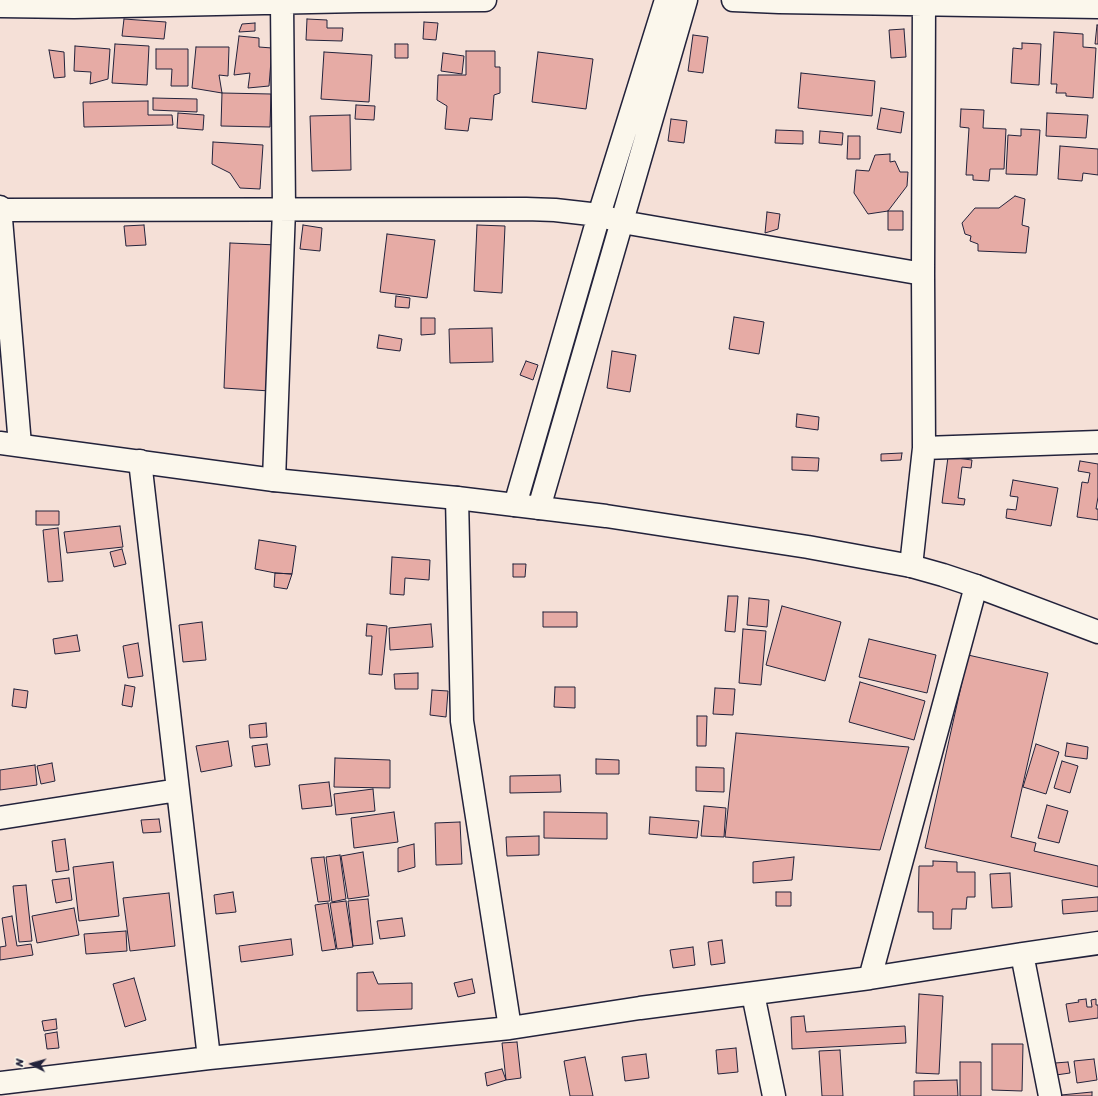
<!DOCTYPE html>
<style>
body{margin:0}
#map{position:relative;width:1098px;height:1096px;overflow:hidden;background:#f5e0d7;font-family:Sriracha,sans-serif}
canvas{display:block}
.north{position:absolute;left:12px;top:1044px;width:40px;height:40px;-webkit-text-stroke:3px #fbf7ec;paint-order:stroke;rotate:276deg;font-size:11px;font-weight:700;line-height:16px;text-align:center;color:#22223b}
.north::after{content:'';display:block;margin:auto;width:14px;height:18px;background:#22223b;clip-path:polygon(50% 0,100% 100%,50% 72%,0 100%)}
</style>
<div id="map">
<canvas width="1098" height="1096"></canvas>
<div class="north">N</div>
</div>
<script>
const g = document.querySelector('canvas').getContext('2d');
g.lineJoin = 'round';
function paint(path, color) { g.fillStyle = color; g.fill(path, 'evenodd'); }
const toPath = rows => new Path2D(rows.map(r => 'M' + r).join(''));
function stroke(path, color, width, dash) { g.strokeStyle = color; g.lineWidth = width; g.lineCap = dash ? 'butt' : 'round'; g.setLineDash(dash || []); g.stroke(path); }
const building = toPath([
 [124,19,166,22,164,39,122,36,124,19],
 [307,19,327,20,327,28,343,28,342,41,306,40,307,19],
 [424,22,438,23,436,40,423,39,424,22],
 [255,23,255,31,239,32,242,24,255,23],
 [1097,25,1098,25,1098,44,1095,44,1097,25],
 [904,29,906,57,891,58,889,30,904,29],
 [1054,32,1083,34,1083,47,1096,48,1093,98,1066,96,1066,93,1056,93,1057,84,1051,84,1054,32],
 [693,35,708,37,703,73,688,71,693,35],
 [239,36,259,38,259,47,272,48,269,86,248,88,250,73,234,75,239,36],
 [1022,43,1041,44,1039,85,1011,83,1013,48,1022,49,1022,43],
 [115,44,149,46,147,85,112,83,115,44],
 [395,44,408,44,408,58,395,58,395,44],
 [75,46,110,49,108,79,90,84,91,72,74,71,75,46],
 [196,47,229,47,228,76,219,75,222,93,192,88,196,47],
 [156,49,188,49,188,86,171,86,172,69,156,69,156,49],
 [49,50,64,52,65,77,54,78,49,50],
 [466,51,495,51,495,67,500,67,500,93,494,95,492,120,470,118,468,131,445,129,447,106,437,100,438,75,466,75,466,51],
 [324,52,372,55,369,102,321,99,324,52],
 [538,52,593,59,586,109,532,102,538,52],
 [443,53,464,56,462,74,441,71,443,53],
 [801,73,875,81,872,116,798,108,801,73],
 [222,93,271,94,270,127,221,126,222,93],
 [153,98,197,99,197,112,153,110,153,98],
 [148,101,148,115,172,115,173,125,84,127,83,102,148,101],
 [356,105,375,106,374,120,355,119,356,105],
 [881,108,904,112,901,133,877,129,881,108],
 [961,109,984,110,983,128,1006,129,1004,169,990,169,989,181,973,180,973,175,966,175,969,128,960,127,961,109],
 [178,113,204,115,203,130,177,128,178,113],
 [1047,113,1088,115,1086,138,1046,136,1047,113],
 [350,115,351,170,312,171,310,116,350,115],
 [671,119,687,121,684,143,668,141,671,119],
 [1021,129,1040,130,1037,175,1006,174,1008,135,1021,136,1021,129],
 [776,130,803,131,803,144,775,143,776,130],
 [820,131,843,133,842,145,819,143,820,131],
 [848,136,860,136,860,159,847,159,848,136],
 [213,142,263,145,260,189,240,188,230,173,212,164,213,142],
 [1060,146,1098,149,1098,175,1083,173,1082,181,1058,179,1060,146],
 [890,154,890,162,895,161,900,172,908,172,907,186,888,211,868,214,854,193,856,170,869,171,875,155,890,154],
 [1015,196,1025,199,1022,225,1029,227,1026,253,978,251,978,244,970,241,971,236,965,234,962,223,975,208,999,208,1015,196],
 [888,211,903,211,903,230,888,230,888,211],
 [767,212,780,214,778,229,765,233,767,212],
 [144,225,146,245,126,246,124,226,144,225],
 [303,225,322,228,320,251,300,249,303,225],
 [477,225,505,226,502,293,474,291,477,225],
 [387,234,435,240,427,298,380,292,387,234],
 [230,243,277,245,270,391,224,388,230,243],
 [396,296,410,298,409,308,395,307,396,296],
 [734,317,764,322,759,354,729,349,734,317],
 [421,318,435,318,435,334,421,335,421,318],
 [492,328,493,362,450,363,449,329,492,328],
 [379,335,402,339,400,351,377,348,379,335],
 [612,351,636,355,630,392,607,388,612,351],
 [526,361,538,365,533,380,520,375,526,361],
 [797,414,819,417,818,430,796,427,797,414],
 [902,453,901,460,881,461,881,454,902,453],
 [792,457,819,458,818,471,792,470,792,457],
 [948,457,972,460,971,468,962,467,958,498,965,499,964,505,942,503,948,457],
 [1080,461,1098,464,1098,497,1096,509,1098,509,1098,520,1077,517,1082,482,1088,483,1090,473,1078,471,1080,461],
 [1013,480,1058,488,1051,526,1006,518,1007,509,1016,510,1018,497,1010,496,1013,480],
 [36,511,59,511,59,525,36,525,36,511],
 [120,526,123,547,67,553,64,532,120,526],
 [58,528,63,581,48,582,43,530,58,528],
 [259,540,296,546,292,574,275,573,255,569,259,540],
 [122,549,126,564,114,567,110,552,122,549],
 [392,557,430,560,429,580,405,578,404,595,390,594,392,557],
 [513,564,526,564,525,577,513,577,513,564],
 [275,573,292,574,287,589,274,587,275,573],
 [728,596,738,596,735,632,725,631,728,596],
 [749,598,769,600,767,627,747,625,749,598],
 [782,606,841,622,825,681,766,665,782,606],
 [543,612,577,612,577,627,543,627,543,612],
 [202,622,206,660,183,662,179,625,202,622],
 [367,624,387,626,382,675,369,674,372,636,366,636,367,624],
 [431,624,433,647,390,650,389,628,431,624],
 [743,629,766,631,761,685,739,683,743,629],
 [77,635,80,651,55,654,53,639,77,635],
 [869,639,936,655,927,693,859,677,869,639],
 [138,643,143,676,128,678,123,646,138,643],
 [968,655,1048,673,1011,837,1036,843,1034,851,1098,866,1098,887,925,848,968,655],
 [418,673,418,689,395,689,394,674,418,673],
 [860,682,925,701,914,740,849,722,860,682],
 [125,685,135,687,132,707,122,705,125,685],
 [555,687,575,687,575,708,554,707,555,687],
 [715,688,735,689,733,715,713,714,715,688],
 [14,689,28,691,26,708,12,706,14,689],
 [432,690,448,691,446,717,430,715,432,690],
 [697,716,707,716,706,746,697,746,697,716],
 [266,723,267,737,250,738,249,725,266,723],
 [736,733,909,747,880,850,725,837,736,733],
 [228,741,232,766,201,772,196,746,228,741],
 [1067,743,1088,747,1087,759,1065,756,1067,743],
 [267,744,270,765,255,767,252,746,267,744],
 [1036,744,1059,752,1046,794,1023,787,1036,744],
 [335,758,390,760,390,788,334,787,335,758],
 [596,759,619,760,619,774,596,774,596,759],
 [1062,761,1078,766,1070,793,1054,788,1062,761],
 [52,763,55,781,41,784,37,766,52,763],
 [35,765,37,785,0,790,0,770,35,765],
 [696,767,724,768,724,792,696,791,696,767],
 [560,775,561,792,510,793,510,776,560,775],
 [329,782,332,806,302,809,299,785,329,782],
 [373,789,375,811,336,815,334,794,373,789],
 [1047,805,1068,811,1059,843,1038,838,1047,805],
 [704,806,726,808,724,837,701,836,704,806],
 [394,812,398,842,354,848,351,818,394,812],
 [544,812,607,813,607,839,544,838,544,812],
 [650,817,699,821,697,838,649,834,650,817],
 [159,819,161,832,143,833,141,820,159,819],
 [460,822,462,864,436,865,435,823,460,822],
 [539,836,539,855,507,856,506,837,539,836],
 [65,839,69,870,56,872,52,841,65,839],
 [414,844,415,867,398,872,398,848,414,844],
 [363,852,369,896,348,899,341,856,363,852],
 [340,855,346,899,332,902,326,857,340,855],
 [324,857,330,901,318,902,311,858,324,857],
 [794,857,792,880,753,883,753,862,794,857],
 [933,861,957,862,957,872,975,872,975,897,967,897,966,909,952,909,951,929,933,929,933,912,918,912,919,866,933,866,933,861],
 [113,862,119,916,79,921,73,867,113,862],
 [1010,873,1012,907,992,908,990,874,1010,873],
 [69,878,72,900,56,903,52,880,69,878],
 [26,885,32,941,19,942,13,886,26,885],
 [233,892,236,912,216,914,214,895,233,892],
 [776,892,791,892,791,906,776,906,776,892],
 [169,893,175,946,130,951,123,898,169,893],
 [1098,897,1098,911,1063,914,1062,900,1098,897],
 [368,899,373,944,353,946,348,901,368,899],
 [346,901,353,947,337,949,330,903,346,901],
 [328,903,336,949,322,951,315,905,328,903],
 [74,908,79,935,37,943,32,916,74,908],
 [12,916,17,946,31,944,33,955,0,960,0,947,6,946,2,918,12,916],
 [402,918,405,936,380,939,377,921,402,918],
 [126,931,127,951,86,954,84,934,126,931],
 [291,939,293,955,241,962,239,946,291,939],
 [722,940,725,963,711,965,708,942,722,940],
 [693,947,695,965,673,968,670,950,693,947],
 [373,972,378,984,412,983,412,1009,357,1011,357,973,373,972],
 [134,978,146,1020,125,1027,113,984,134,978],
 [472,979,475,993,458,997,454,983,472,979],
 [919,994,943,996,939,1074,916,1073,919,994],
 [1086,999,1087,1007,1092,1007,1091,1000,1096,999,1096,1005,1098,1005,1098,1018,1069,1022,1066,1004,1079,1002,1078,1000,1086,999],
 [804,1016,806,1032,905,1026,906,1043,792,1049,791,1017,804,1016],
 [56,1019,57,1029,44,1031,42,1021,56,1019],
 [57,1032,59,1048,47,1049,45,1034,57,1032],
 [517,1042,521,1078,506,1080,502,1043,517,1042],
 [992,1044,1023,1044,1022,1091,992,1090,992,1044],
 [736,1048,738,1072,718,1074,716,1050,736,1048],
 [840,1050,843,1096,822,1096,819,1051,840,1050],
 [646,1054,649,1078,625,1081,622,1057,646,1054],
 [585,1057,593,1096,570,1096,564,1061,585,1057],
 [1094,1059,1097,1080,1077,1083,1074,1061,1094,1059],
 [960,1062,981,1062,981,1096,960,1096,960,1062],
 [1068,1062,1070,1073,1056,1075,1055,1063,1068,1062],
 [502,1069,506,1080,487,1086,485,1073,502,1069],
 [957,1080,958,1096,914,1096,914,1081,957,1080],
 [1092,1092,1092,1096,1061,1096,1061,1095,1092,1092]
]);
const street = toPath([
 [733,0,779,2,1098,7],
 [0,6,74,7,359,1,485,0],
 [0,207,20,445],
 [0,210,526,209,555,210,599,215,622,222,923,274],
 [924,448,1098,442],
 [140,461,209,1058],
 [274,480,284,209,282,3],
 [457,498,462,721,510,1028],
 [515,505,599,215,666,0],
 [539,508,686,0],
 [911,566,924,448,923,274,924,0],
 [0,818,178,790],
 [1022,954,1050,1096],
 [870,978,976,586],
 [753,994,774,1096],
 [0,1083,209,1058,510,1028,640,1008,870,978,1022,954,1098,943]
]);
const secondary = toPath([
 [0,443,274,480,457,498,606,516,808,547,911,566,943,575,976,586,1098,632]
]);
paint(building, '#e6aba5');
stroke(building, '#22223b', 1);
stroke(street, '#22223b', 25);
stroke(secondary, '#22223b', 25);
stroke(street, '#fbf7ec', 22);
stroke(secondary, '#fbf7ec', 22);
</script>
